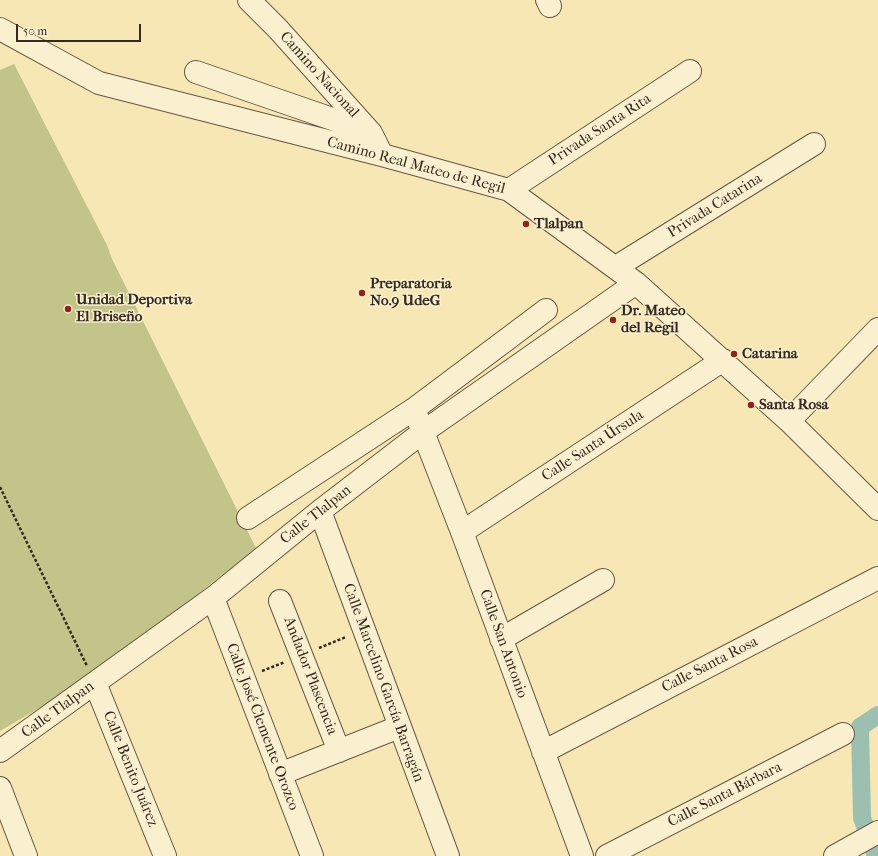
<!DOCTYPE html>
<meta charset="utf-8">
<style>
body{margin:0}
#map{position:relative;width:878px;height:856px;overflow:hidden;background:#f7e7b4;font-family:"IM FELL French Canon",serif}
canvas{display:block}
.scale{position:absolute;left:16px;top:24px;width:125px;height:18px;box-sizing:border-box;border:2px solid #352921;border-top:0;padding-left:5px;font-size:12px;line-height:14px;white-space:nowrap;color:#352921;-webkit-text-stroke:3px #faefce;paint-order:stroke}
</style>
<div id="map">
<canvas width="878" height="856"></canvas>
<div class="scale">50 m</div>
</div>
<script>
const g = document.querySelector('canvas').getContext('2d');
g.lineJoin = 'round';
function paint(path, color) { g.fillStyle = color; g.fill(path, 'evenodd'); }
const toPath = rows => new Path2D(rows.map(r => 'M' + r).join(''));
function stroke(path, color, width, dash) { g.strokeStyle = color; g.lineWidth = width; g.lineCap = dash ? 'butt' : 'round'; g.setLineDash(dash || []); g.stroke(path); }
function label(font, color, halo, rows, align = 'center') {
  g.font = font + ' "IM FELL French Canon",serif'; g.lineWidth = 3; g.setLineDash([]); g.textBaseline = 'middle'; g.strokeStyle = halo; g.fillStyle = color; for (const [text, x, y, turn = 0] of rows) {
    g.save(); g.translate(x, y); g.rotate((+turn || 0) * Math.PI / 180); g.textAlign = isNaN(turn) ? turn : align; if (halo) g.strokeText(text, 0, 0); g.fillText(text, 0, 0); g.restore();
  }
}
const green = toPath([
 [14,64,107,245,112,259,256,548,97,674,0,731,0,70]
]);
const canal = toPath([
 [876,856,862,818,860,727,878,715]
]);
const path = toPath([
 [0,487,87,666],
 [319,648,346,637],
 [262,671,285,662]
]);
const minor = toPath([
 [249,0,278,29,371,133,382,155],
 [547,0,550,6],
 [0,29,99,83,382,155,509,190,636,283,789,421,878,509],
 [196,72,370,132],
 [509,190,690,71],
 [616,267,814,144],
 [414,409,462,532,582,856],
 [789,421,878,329],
 [320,511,448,856],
 [248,518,414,409,546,310],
 [462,532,723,360],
 [213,598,312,856],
 [280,601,339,751],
 [501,639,603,580],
 [95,683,165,856],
 [0,751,213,598,320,511,423,432,636,283],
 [543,752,878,578],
 [280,774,399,727],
 [0,788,26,856],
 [607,856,843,734],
 [835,856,878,832]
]);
const markers = [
 [526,224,4,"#8f2418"],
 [362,293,4,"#8f2418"],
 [68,309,4,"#8f2418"],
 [613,320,4,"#8f2418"],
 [734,354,4,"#8f2418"],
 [751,405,4,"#8f2418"]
];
const streetNames = [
 ["Camino Nacional",319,75,48],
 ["Privada Santa Rita",600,130,-33],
 ["Camino Real Mateo de Regil",416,166,15],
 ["Privada Catarina",715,206,-32],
 ["Calle Santa Úrsula",593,446,-33],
 ["Calle Tlalpan",316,515,-38],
 ["Calle San Antonio",503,644,70],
 ["Calle Santa Rosa",710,665,-27],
 ["Andador Plascencia",310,676,69],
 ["Calle Marcelino García Barragán",383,683,70],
 ["Calle Tlalpan",58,710,-36],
 ["Calle José Clemente Orozco",262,727,69],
 ["Calle Benito Juárez",130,769,68],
 ["Calle Santa Bárbara",725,795,-27]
];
const poiNames = [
 ["Tlalpan",534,224],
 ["Preparatoria",370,284],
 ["No.9 UdeG",370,301],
 ["Unidad Deportiva",76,300],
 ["El Briseño",76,317],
 ["Dr. Mateo",621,311],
 ["del Regil",621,328],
 ["Catarina",742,354],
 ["Santa Rosa",759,405]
];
paint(green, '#c2c489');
stroke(canal, '#9dbfaf', 18);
stroke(minor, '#665846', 24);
stroke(path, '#352921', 2.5, [3, 2]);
stroke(minor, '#faefce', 22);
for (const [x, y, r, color] of markers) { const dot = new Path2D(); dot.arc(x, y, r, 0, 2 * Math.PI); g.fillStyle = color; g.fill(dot); stroke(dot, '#faefce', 1.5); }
label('15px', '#352921', '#faefce', streetNames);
label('bold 15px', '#352921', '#faefce', poiNames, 'left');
</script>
